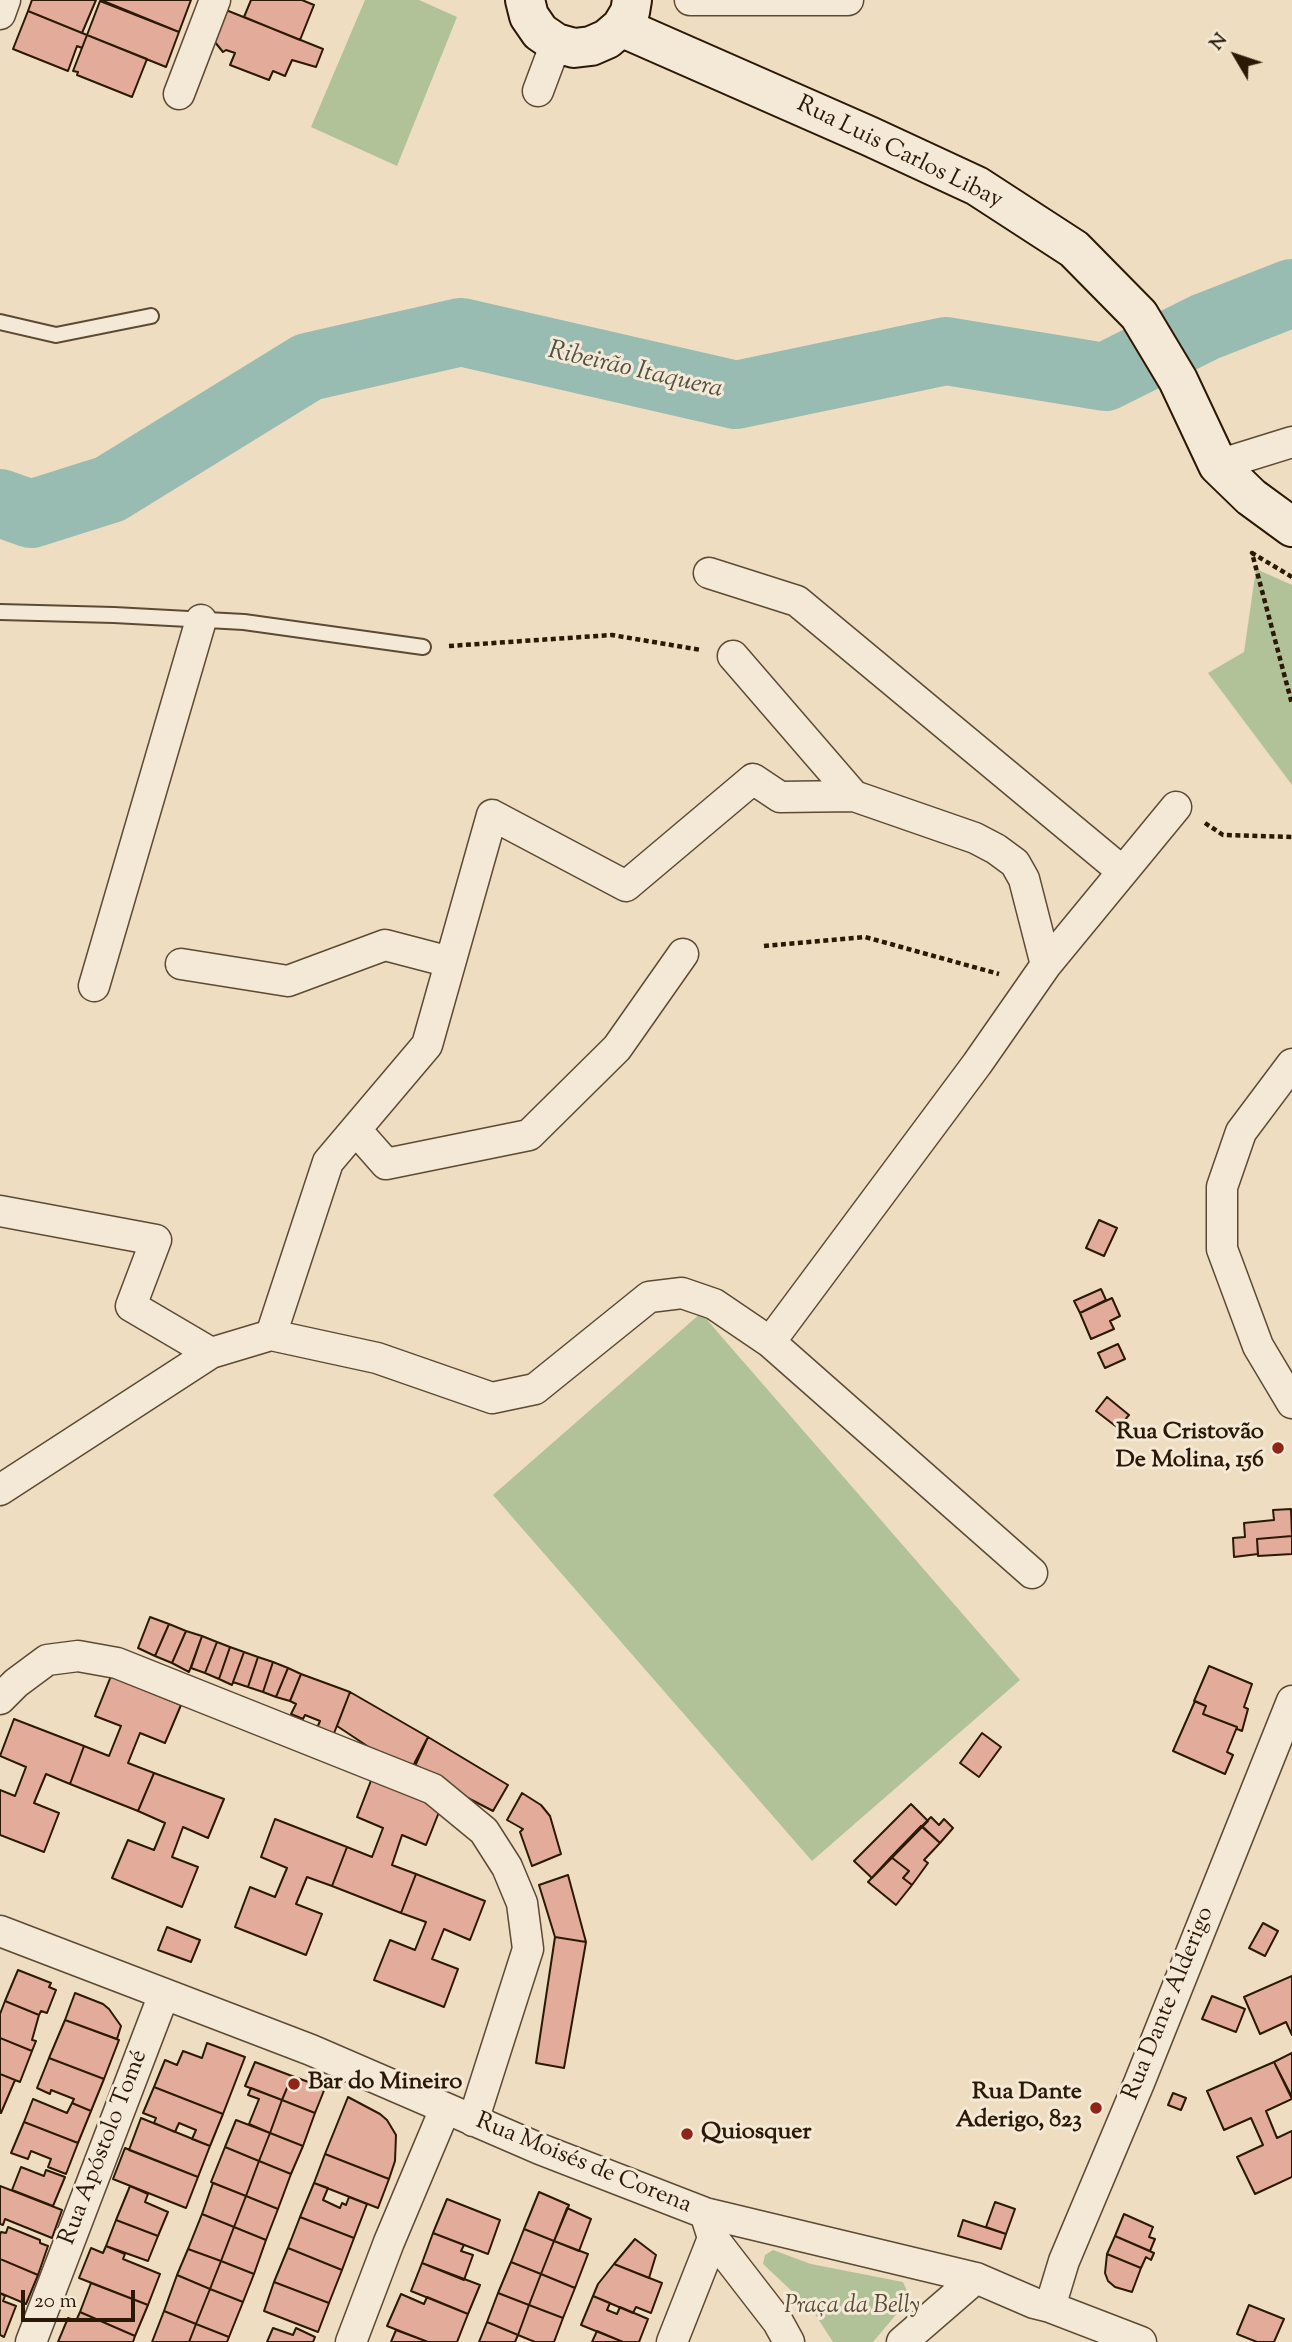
<!DOCTYPE html>
<meta charset="utf-8">
<style>
body{margin:0}
#map{position:relative;width:1292px;height:2342px;overflow:hidden;background:#eeddc1;font-family:"Sorts Mill Goudy",serif}
canvas{display:block}
.north{position:absolute;left:1201px;top:21px;width:70px;height:70px;-webkit-text-stroke:5px #f4e9d7;paint-order:stroke;rotate:309deg;font-size:19px;font-weight:700;line-height:28px;text-align:center;color:#2b1905}
.north::after{content:'';display:block;margin:auto;width:24px;height:32px;background:#2b1905;clip-path:polygon(50% 0,100% 100%,50% 72%,0 100%)}
.scale{position:absolute;left:21px;top:2290px;width:114px;height:32px;box-sizing:border-box;border:4px solid #2b1905;border-top:0;padding-left:9px;font-size:21px;line-height:24px;white-space:nowrap;color:#2b1905;-webkit-text-stroke:5px #f4e9d7;paint-order:stroke}
</style>
<div id="map">
<canvas width="1292" height="2342"></canvas>
<div class="north">N</div>
<div class="scale">20 m</div>
</div>
<script>
const g = document.querySelector('canvas').getContext('2d');
g.lineJoin = 'round';
function paint(path, color) { g.fillStyle = color; g.fill(path, 'evenodd'); }
const toPath = rows => new Path2D(rows.map(r => 'M' + r).join(''));
function stroke(path, color, width, dash) { g.strokeStyle = color; g.lineWidth = width; g.lineCap = dash ? 'butt' : 'round'; g.setLineDash(dash || []); g.stroke(path); }
function label(font, color, halo, rows, align = 'center') {
  g.font = font + ' "Sorts Mill Goudy",serif'; g.lineWidth = 6; g.setLineDash([]); g.textBaseline = 'middle'; g.strokeStyle = halo; g.fillStyle = color; for (const [text, x, y, turn = 0] of rows) {
    g.save(); g.translate(x, y); g.rotate((+turn || 0) * Math.PI / 180); g.textAlign = isNaN(turn) ? turn : align; if (halo) g.strokeText(text, 0, 0); g.fillText(text, 0, 0); g.restore();
  }
}
const green = toPath([
 [365,0,419,0,457,17,397,166,311,127],
 [1256,569,1292,585,1292,785,1208,673,1244,652],
 [701,1313,1020,1680,812,1861,493,1495],
 [773,2250,811,2264,903,2282,910,2298,873,2342,833,2342,813,2311,763,2264,765,2255]
]);
const river = toPath([
 [0,503,31,514,110,489,308,367,461,332,736,395,946,351,1105,377,1205,327,1292,293]
]);
const building = toPath([
 [32,0,96,0,82,33,28,11,32,0],
 [101,0,191,0,179,32,101,0],
 [251,0,302,0,314,5,300,40,244,17,251,0],
 [100,1,179,32,166,67,87,35,100,1],
 [226,10,323,49,316,67,292,60,285,76,273,71,269,80,230,65,235,53,226,50,223,52,214,41,226,10],
 [28,11,87,35,82,48,77,46,68,71,13,49,28,11],
 [87,35,147,59,132,97,77,75,78,72,73,71,87,35],
 [1099,1220,1117,1228,1104,1256,1086,1248,1099,1220],
 [1101,1289,1106,1300,1080,1313,1074,1301,1101,1289],
 [1112,1298,1120,1316,1110,1321,1114,1329,1091,1339,1080,1313,1112,1298],
 [1118,1344,1125,1359,1105,1368,1098,1353,1118,1344],
 [1107,1397,1129,1415,1118,1428,1096,1411,1107,1397],
 [1291,1509,1292,1536,1257,1539,1258,1554,1234,1557,1233,1538,1245,1537,1244,1523,1274,1520,1273,1510,1291,1509],
 [1292,1536,1292,1554,1258,1556,1257,1539,1292,1536],
 [150,1617,169,1624,155,1656,138,1648,150,1617],
 [169,1624,186,1631,172,1663,155,1656,169,1624],
 [186,1631,202,1636,189,1672,172,1663,186,1631],
 [202,1636,217,1642,205,1673,191,1668,202,1636],
 [217,1642,230,1647,219,1679,205,1673,217,1642],
 [230,1647,244,1652,232,1685,219,1679,230,1647],
 [244,1652,258,1657,248,1687,233,1682,244,1652],
 [258,1657,273,1662,263,1692,248,1687,258,1657],
 [273,1662,288,1668,276,1697,263,1692,273,1662],
 [1209,1666,1252,1684,1244,1707,1248,1709,1242,1731,1237,1729,1237,1727,1203,1714,1206,1706,1194,1701,1209,1666],
 [288,1668,301,1674,290,1701,276,1697,288,1668],
 [301,1674,350,1692,331,1741,314,1735,320,1721,305,1715,303,1719,291,1714,296,1704,290,1701,301,1674],
 [111,1676,181,1705,165,1743,140,1733,128,1763,154,1773,138,1811,70,1784,84,1746,109,1756,121,1726,95,1716,111,1676],
 [350,1692,428,1737,411,1775,337,1726,350,1692],
 [1195,1701,1206,1706,1203,1714,1237,1727,1227,1752,1233,1755,1225,1774,1173,1751,1195,1701],
 [14,1719,84,1746,70,1784,46,1774,34,1803,59,1813,44,1852,0,1835,0,1790,15,1796,26,1767,0,1756,14,1719],
 [982,1733,1001,1747,979,1777,960,1763,982,1733],
 [428,1737,508,1785,493,1811,441,1784,443,1781,414,1764,428,1737],
 [154,1773,224,1799,208,1838,183,1827,172,1857,198,1867,182,1907,112,1878,128,1840,154,1850,165,1823,138,1811,154,1773],
 [372,1778,441,1807,426,1845,402,1835,392,1865,416,1874,401,1913,332,1886,347,1847,372,1857,383,1828,357,1817,372,1778],
 [522,1793,541,1805,550,1816,561,1854,532,1866,520,1832,523,1829,507,1820,522,1793],
 [911,1804,928,1821,872,1878,854,1861,911,1804],
 [931,1817,939,1825,944,1819,953,1828,940,1843,922,1826,931,1817],
 [275,1819,347,1847,332,1886,307,1877,296,1904,322,1914,306,1955,235,1927,250,1887,275,1897,287,1868,261,1857,275,1819],
 [921,1826,940,1843,924,1860,928,1863,912,1885,903,1878,909,1871,891,1857,921,1826],
 [891,1857,909,1871,903,1878,912,1885,896,1905,868,1882,891,1857],
 [416,1874,485,1901,470,1940,444,1929,432,1959,458,1969,444,2007,374,1980,390,1940,415,1950,426,1922,401,1913,416,1874],
 [568,1875,586,1942,555,1937,539,1885,568,1875],
 [1263,1923,1278,1931,1265,1956,1249,1948,1263,1923],
 [167,1927,200,1940,191,1962,158,1950,167,1927],
 [555,1937,586,1942,564,2068,536,2063,555,1937],
 [18,1970,51,1983,49,1987,56,1990,47,2013,41,2011,39,2015,5,2001,18,1970],
 [1292,1976,1292,2035,1286,2022,1260,2034,1244,1997,1292,1976],
 [75,1993,103,2004,109,2009,121,2026,117,2039,65,2020,75,1993],
 [1212,1996,1245,2009,1236,2032,1202,2019,1212,1996],
 [5,2001,39,2015,32,2040,36,2041,32,2051,0,2038,0,2014,5,2001],
 [65,2020,119,2040,104,2079,49,2058,65,2020],
 [0,2038,32,2051,20,2082,0,2074,0,2038],
 [207,2043,245,2057,223,2114,154,2087,165,2060,177,2065,183,2051,202,2058,207,2043],
 [1292,2053,1292,2097,1274,2062,1292,2053],
 [49,2058,104,2079,91,2111,72,2103,74,2099,51,2090,50,2094,37,2088,49,2058],
 [255,2062,292,2076,282,2100,245,2086,255,2062],
 [1274,2062,1292,2099,1266,2111,1277,2138,1292,2131,1292,2177,1255,2194,1237,2157,1263,2145,1251,2118,1224,2130,1207,2091,1274,2062],
 [0,2074,15,2080,1,2113,0,2113,0,2074],
 [292,2076,325,2088,315,2113,282,2100,292,2076],
 [154,2087,223,2114,210,2146,192,2139,196,2130,179,2123,175,2132,154,2123,156,2118,143,2113,154,2087],
 [251,2088,282,2100,270,2133,249,2124,259,2099,248,2095,251,2088],
 [1173,2093,1186,2098,1181,2110,1168,2105,1173,2093],
 [348,2097,380,2114,387,2120,396,2135,395,2161,389,2179,325,2154,348,2097],
 [33,2099,67,2113,72,2103,91,2111,78,2143,24,2122,33,2099],
 [282,2100,315,2113,303,2146,270,2133,282,2100],
 [141,2118,210,2146,198,2177,129,2150,141,2118],
 [236,2120,270,2133,259,2161,225,2147,236,2120],
 [24,2122,78,2143,66,2174,48,2167,51,2159,31,2151,28,2159,11,2153,24,2122],
 [270,2133,303,2146,291,2174,259,2161,270,2133],
 [225,2147,259,2161,246,2196,211,2182,225,2147],
 [125,2148,198,2177,186,2208,113,2179,125,2148],
 [325,2154,389,2179,378,2208,314,2183,325,2154],
 [259,2161,291,2174,278,2209,246,2196,259,2161],
 [21,2167,44,2176,46,2170,65,2177,53,2206,12,2190,21,2167],
 [213,2183,246,2196,234,2227,202,2214,213,2183],
 [314,2183,328,2188,323,2200,340,2208,342,2203,346,2205,349,2197,367,2204,354,2238,300,2217,314,2183],
 [0,2186,62,2210,52,2238,5,2219,3,2225,0,2224,0,2186],
 [130,2186,148,2194,145,2202,168,2212,158,2236,116,2220,130,2186],
 [539,2192,569,2205,554,2241,524,2229,539,2192],
 [246,2196,278,2209,266,2240,234,2227,246,2196],
 [447,2199,500,2220,488,2254,433,2233,447,2199],
 [995,2202,1015,2209,1006,2234,986,2227,995,2202],
 [567,2208,591,2219,579,2251,554,2241,567,2208],
 [202,2214,234,2227,221,2261,188,2249,202,2214],
 [1124,2214,1153,2227,1149,2237,1155,2239,1150,2251,1115,2236,1124,2214],
 [300,2217,354,2238,342,2270,288,2248,300,2217],
 [116,2220,158,2236,148,2261,106,2246,116,2220],
 [963,2220,1006,2234,1001,2249,958,2236,963,2220],
 [8,2227,40,2240,40,2243,48,2246,38,2275,0,2259,0,2235,1,2232,6,2233,8,2227],
 [234,2227,266,2240,254,2274,221,2261,234,2227],
 [524,2229,554,2241,541,2274,511,2262,524,2229],
 [433,2233,464,2245,461,2251,473,2255,464,2280,422,2263,433,2233],
 [1115,2236,1154,2253,1151,2260,1146,2257,1141,2268,1107,2254,1115,2236],
 [635,2239,656,2255,649,2278,614,2264,635,2239],
 [554,2241,588,2254,575,2288,541,2274,554,2241],
 [106,2246,125,2254,123,2259,160,2274,148,2305,79,2278,91,2248,103,2253,106,2246],
 [288,2248,342,2270,329,2303,274,2282,288,2248],
 [188,2249,221,2261,210,2289,177,2275,188,2249],
 [1107,2254,1141,2268,1132,2292,1115,2287,1108,2281,1105,2273,1107,2254],
 [0,2259,38,2275,26,2304,0,2293,0,2259],
 [221,2261,254,2274,243,2302,210,2289,221,2261],
 [511,2262,541,2274,529,2305,498,2293,511,2262],
 [422,2263,480,2285,468,2314,411,2291,422,2263],
 [614,2264,662,2283,651,2313,636,2307,633,2313,593,2296,598,2284,614,2264],
 [541,2274,575,2288,563,2318,529,2305,541,2274],
 [177,2275,210,2289,196,2324,164,2311,177,2275],
 [274,2282,329,2303,318,2332,264,2311,274,2282],
 [91,2283,148,2305,135,2336,80,2312,91,2283],
 [210,2289,243,2302,229,2337,196,2324,210,2289],
 [0,2293,5,2296,3,2301,16,2306,4,2337,0,2335,0,2293],
 [498,2293,529,2305,518,2335,487,2322,498,2293],
 [401,2294,424,2304,427,2297,468,2314,457,2342,428,2342,387,2326,401,2294],
 [593,2296,610,2303,607,2310,617,2314,620,2307,648,2319,639,2342,623,2342,581,2325,593,2296],
 [529,2305,563,2318,554,2342,535,2342,518,2335,529,2305],
 [1249,2305,1284,2319,1274,2342,1257,2342,1237,2334,1249,2305],
 [164,2311,196,2324,189,2342,152,2342,164,2311],
 [80,2312,135,2336,133,2342,58,2342,68,2318,76,2321,80,2312],
 [487,2322,518,2335,515,2342,479,2342,487,2322],
 [196,2324,229,2337,227,2342,189,2342,196,2324],
 [273,2328,293,2335,296,2328,315,2337,313,2342,267,2342,273,2328],
 [396,2330,428,2342,391,2342,396,2330],
 [597,2331,623,2342,592,2342,597,2331]
]);
const path = toPath([
 [1292,577,1252,553,1292,704],
 [449,646,612,635,701,650],
 [1205,823,1223,835,1292,837],
 [764,946,865,937,999,974]
]);
const lane = toPath([
 [0,322,56,335,151,316],
 [0,612,114,615,244,622,423,647]
]);
const street = toPath([
 [690,0,848,0],
 [0,14,5,0],
 [538,91,556,43],
 [179,94,215,0],
 [1218,465,1292,442],
 [709,573,797,601,1122,871],
 [733,656,854,796],
 [181,964,288,981,385,945,450,962],
 [94,986,201,620],
 [1292,1064,1241,1132,1222,1187,1222,1249,1258,1346,1292,1403],
 [356,1130,386,1164,529,1135,617,1048,683,954],
 [0,1211,156,1240,131,1306,211,1353],
 [271,1335,328,1162,427,1045,492,815,626,886,753,779,780,797,854,796,975,838,996,849,1015,863,1024,879,1046,965],
 [770,1342,977,1064,1046,965,1176,807],
 [0,1490,211,1353,271,1335,377,1358,492,1398,535,1389,649,1297,682,1293,714,1304,770,1342,1032,1573],
 [0,1699,16,1683,47,1660,78,1656,117,1663,433,1789,484,1831,507,1867,522,1903,528,1949,473,2121],
 [0,1931,311,2050,540,2149,705,2213,976,2278,1034,2303,1050,2307,1141,2342],
 [705,2213,713,2238,778,2322,789,2342],
 [1050,2307,1064,2261,1139,2083,1292,1701],
 [31,2342,164,1994],
 [351,2342,389,2242,445,2109],
 [672,2342,713,2238],
 [902,2342,976,2278]
]);
const secondary = toPath([
 [525,0,529,16,540,32,556,43,574,48,591,46,607,39,621,27,630,12,632,0],
 [621,27,869,136,977,186,1074,249,1139,315,1178,380,1218,465,1251,497,1292,527]
]);
const markers = [
 [1278,1448,7,"#8f2418"],
 [294,2084,7,"#8f2418"],
 [1096,2108,7,"#8f2418"],
 [687,2134,7,"#8f2418"]
];
const streetNames = [
 ["Rua Luis Carlos Libay",899,154,26],
 ["Rua Dante Alderigo",1170,2004,-68],
 ["Rua Apóstolo Tomé",105,2148,-69],
 ["Rua Moisés de Corena",583,2165,22]
];
const poiNames = [
 ["Rua Cristovão",1264,1434],
 ["De Molina, 156",1264,1462],
 ["Bar do Mineiro",308,2084,"left"],
 ["Rua Dante",1082,2094],
 ["Aderigo, 823",1082,2122],
 ["Quiosquer",701,2134,"left"]
];
const parkNames = [
 ["Praça da Belly",852,2308]
];
const waterNames = [
 ["Ribeirão Itaquera",635,372,13]
];
paint(green, '#b2c298');
stroke(river, '#99bcb2', 68);
paint(building, '#e2ab9a');
stroke(building, '#2b1905', 2);
stroke(lane, '#5c4a34', 18);
stroke(street, '#5c4a34', 33);
stroke(secondary, '#2b1905', 42);
stroke(path, '#2b1905', 4.5, [5, 3.5]);
stroke(lane, '#f4e9d7', 14);
stroke(street, '#f4e9d7', 30);
stroke(secondary, '#f4e9d7', 38);
for (const [x, y, r, color] of markers) { const dot = new Path2D(); dot.arc(x, y, r, 0, 2 * Math.PI); g.fillStyle = color; g.fill(dot); stroke(dot, '#f4e9d7', 2.5); }
label('24px', '#2b1905', '#f4e9d7', streetNames);
label('bold 24px', '#2b1905', '#f4e9d7', poiNames, 'right');
label('italic 24px', '#544c31', '#f4e9d7', parkNames);
label('italic 26px', '#525242', '#f4e9d7', waterNames);
</script>
